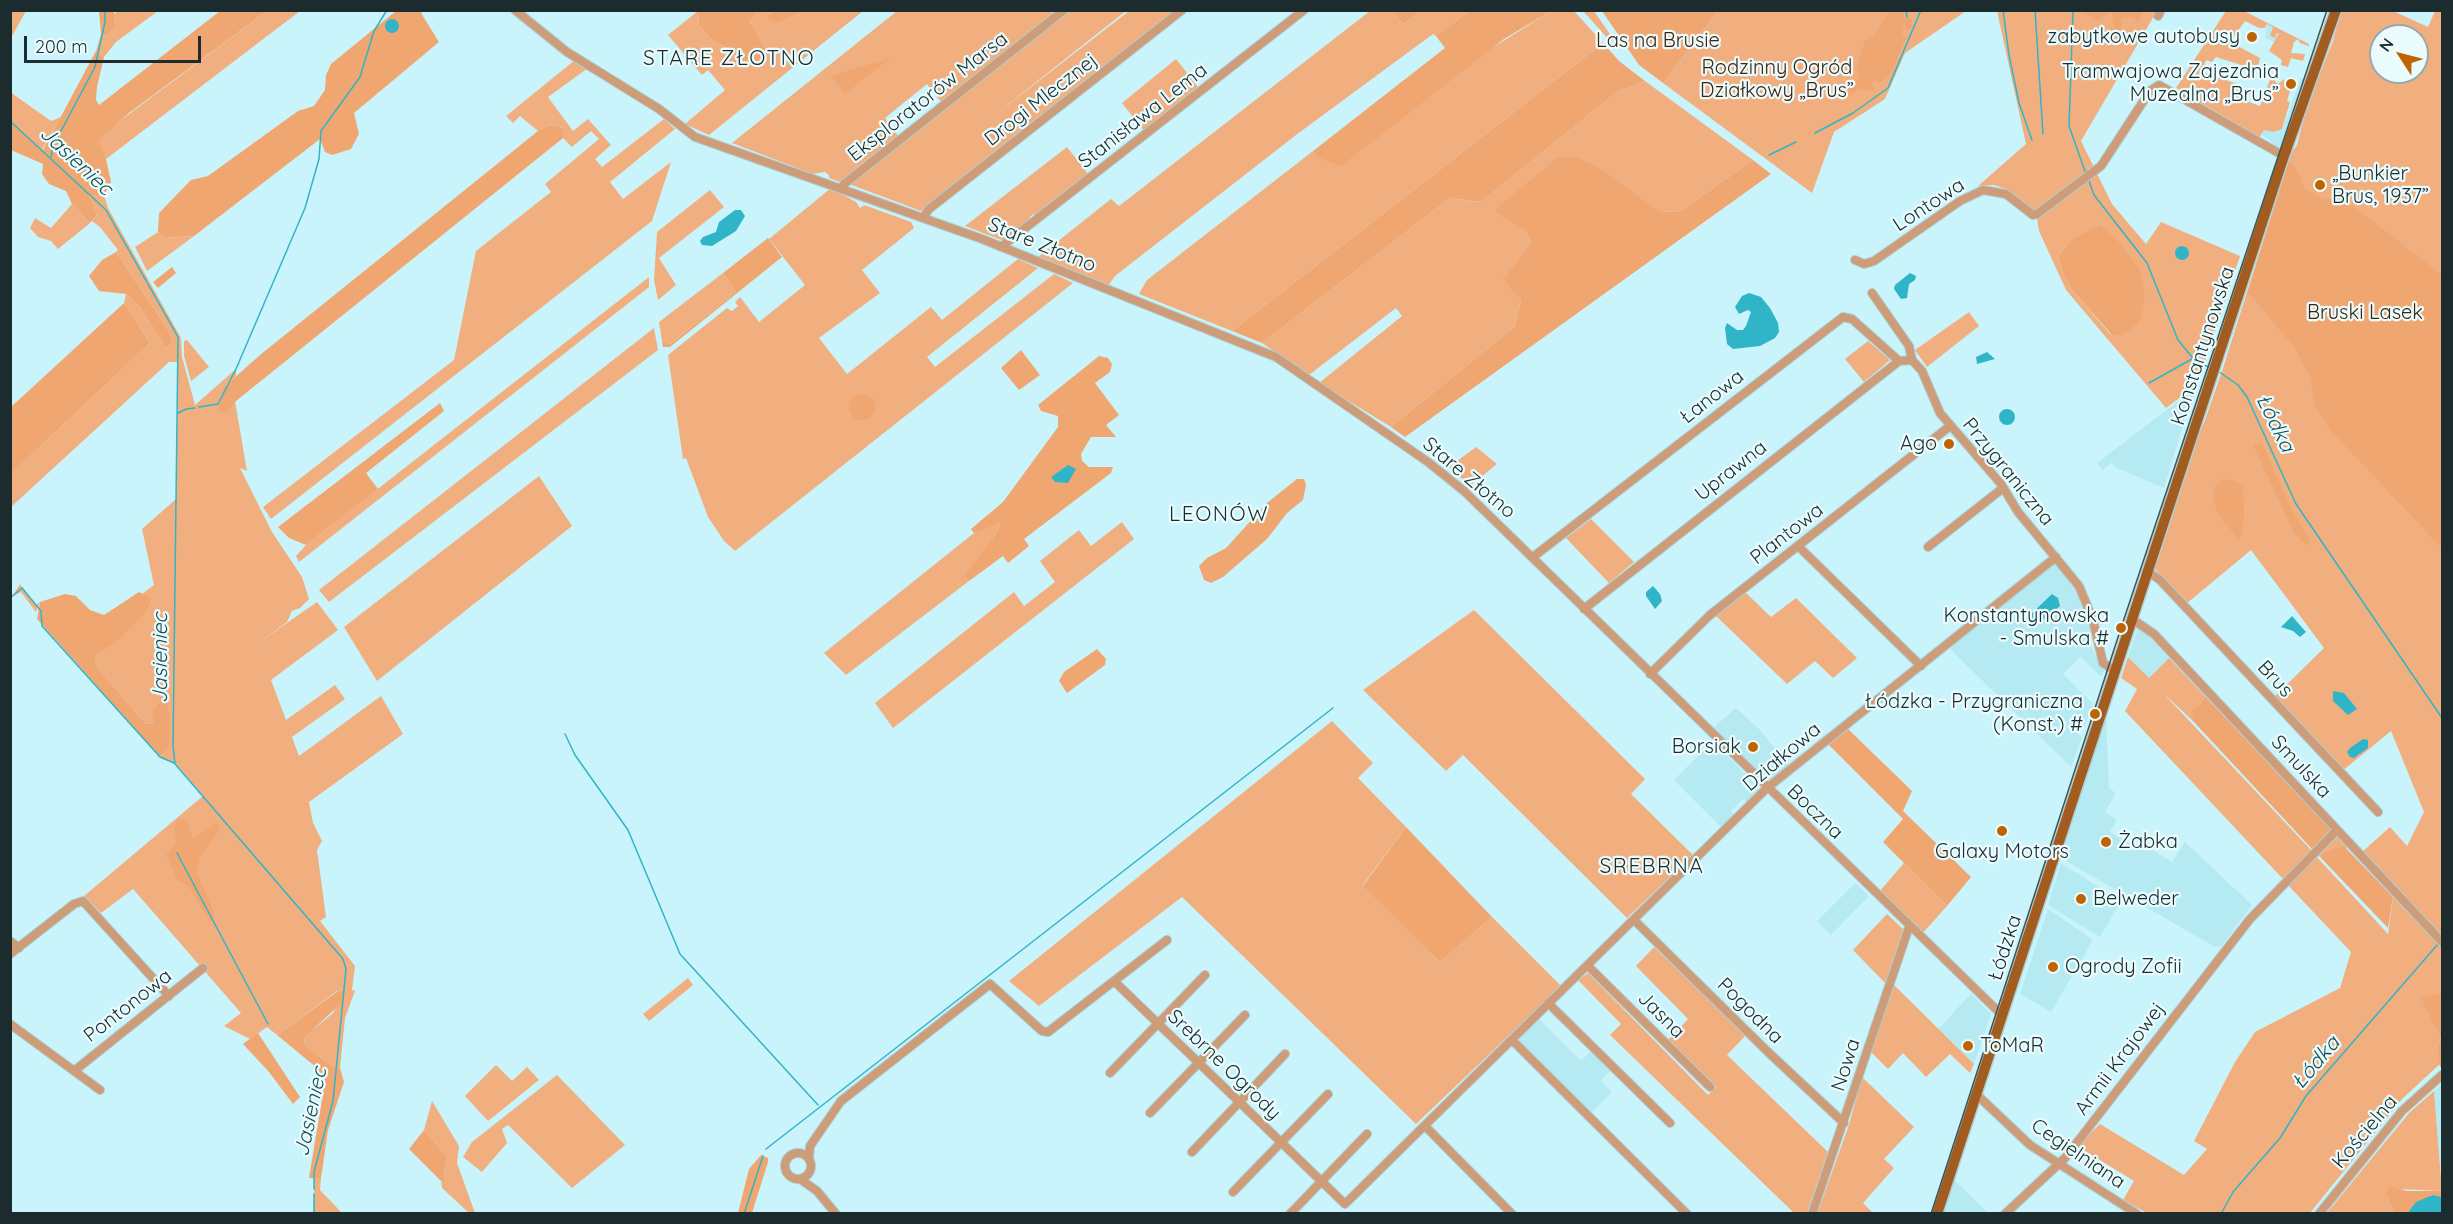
<!DOCTYPE html>
<meta charset="utf-8">
<style>
body{margin:0}
#map{position:relative;width:2453px;height:1224px;overflow:hidden;background:#caf4fb;font-family:Quicksand,sans-serif}
canvas{display:block}
.frame{position:absolute;inset:0;border:12px solid #1c2c2e;pointer-events:none}
.north{position:absolute;left:2369px;top:24px;width:60px;height:60px;box-sizing:border-box;background:#ebfcfe;border:2px solid #98a9ab;border-radius:50%;rotate:306deg;font-size:16px;font-weight:700;line-height:24px;text-align:center;color:#1c2c2e}
.north::after{content:'';display:block;margin:auto;width:21px;height:27px;background:#be6403;clip-path:polygon(50% 0,100% 100%,50% 72%,0 100%)}
.scale{position:absolute;left:24px;top:36px;width:177px;height:27px;box-sizing:border-box;border:3px solid #1c2c2e;border-top:0;padding-left:8px;font-size:18px;line-height:21px;white-space:nowrap;color:#1c2c2e;-webkit-text-stroke:4px #ebfcfe;paint-order:stroke}
</style>
<div id="map">
<canvas width="2453" height="1224"></canvas>
<div class="frame"></div>
<div class="north">N</div>
<div class="scale">200 m</div>
</div>
<script>
const g = document.querySelector('canvas').getContext('2d');
g.lineJoin = 'round';
function paint(path, color) { g.fillStyle = color; g.fill(path, 'evenodd'); }
const toPath = rows => new Path2D(rows.map(r => 'M' + r).join(''));
function stroke(path, color, width, dash) { g.strokeStyle = color; g.lineWidth = width; g.lineCap = dash ? 'butt' : 'round'; g.setLineDash(dash || []); g.stroke(path); }
function label(font, color, halo, rows, align = 'center') {
  g.font = font + ' Quicksand,sans-serif'; g.lineWidth = 4.5; g.setLineDash([]); g.textBaseline = 'middle'; g.strokeStyle = halo; g.fillStyle = color; for (const [text, x, y, turn = 0] of rows) {
    g.save(); g.translate(x, y); g.rotate((+turn || 0) * Math.PI / 180); g.textAlign = isNaN(turn) ? turn : align; if (halo) g.strokeText(text, 0, 0); g.fillText(text, 0, 0); g.restore();
  }
}
const built = toPath([
 [2267,24,2273,27,2271,31,2280,33,2276,43,2265,38],
 [2301,78,2306,79,2278,160,2273,143,2261,134,2264,129,2276,132,2283,128],
 [2189,393,2191,399,2164,488,2117,468,2111,463,2103,470,2097,463],
 [2057,563,2083,600,2096,638,2090,641,2092,649,2104,671,2101,677,2081,657,2063,674,2093,704,2084,727,2077,732,2082,738,2071,767,1951,650,1953,645,1975,627,2053,564],
 [2142,629,2169,658,2149,678,2128,657,2137,630],
 [1736,708,1759,729,1789,765,1770,781,1764,779,1713,728],
 [2106,712,2109,788,2116,793,2105,812,2117,820,2110,832,2141,850,2146,846,2172,862,2185,842,2252,905,2222,946,2215,947,2061,858],
 [1713,741,1760,789,1747,803,1743,799,1731,811,1734,815,1721,827,1674,780],
 [2061,863,2121,901,2100,937,2048,905],
 [1855,883,1869,896,1831,935,1817,921],
 [2048,909,2093,940,2051,1012,2020,994],
 [1971,994,1991,1014,1974,1064,1938,1029],
 [1539,1019,1581,1061,1592,1050,1611,1070,1601,1081,1612,1092,1591,1113,1520,1043,1520,1038],
 [2442,1084,2442,1185,2434,1091],
 [1954,1180,1988,1213,1943,1213]
]);
const green = toPath([
 [11,10,26,11,11,38,10,11],
 [1050,10,1054,15,942,103,927,84,885,118,899,137,840,182,829,178,829,175,825,172,813,174,732,143,897,11],
 [119,11,158,11,116,42,104,57,96,51,101,34,109,34,115,26,114,14],
 [267,11,300,11,106,159,97,140,109,129],
 [698,11,699,26,713,41,734,51,756,34,750,20,756,11,774,11,768,15,778,21,803,11,863,11,709,135,685,124,725,90,708,70,702,75,668,35],
 [1069,11,1126,11,992,117,1129,11,1178,11,921,211,849,184],
 [1370,11,1392,11,1403,24,1421,11,1469,11,1436,36,1433,34,1296,135,1115,276,1108,286,1038,257,1111,199,1119,206],
 [1551,11,1574,11,1603,43,1232,331,1139,294,1147,280,1313,151,1318,157],
 [1583,11,1594,11,1614,40,1610,41],
 [1718,11,1966,11,1905,53,1885,99,1834,132,1812,193,1663,83],
 [1997,11,2157,11,2081,141,2112,204,2146,244,2161,222,2240,256,2193,397,2186,393,2166,408,2066,290,2039,231,2037,219,2006,189,1994,185,1978,186,2026,144],
 [2071,240,2111,335,2071,289,2063,273,2058,256],
 [2226,11,2244,11,2309,44,2309,46,2300,43,2298,39,2294,42,2291,53,2305,54,2303,61,2291,58,2288,67,2281,65,2282,60,2269,51,2279,33,2277,33,2275,38,2270,36,2273,27,2267,24,2265,28,2259,28,2245,21,2230,42,2260,58,2257,70,2216,57,2212,62,2206,60,2202,72,2243,86,2242,90,2252,94,2243,95,2243,100,2260,106,2271,77,2278,84,2284,79,2284,86,2291,88,2287,101,2290,102,2282,129,2274,132,2264,130,2259,138,2176,88],
 [2341,11,2393,11,2428,27,2435,11,2442,11,2442,936,2362,852,2390,827,2407,846,2424,812,2391,731,2341,772,2273,698,2324,648,2251,550,2186,604,2153,567,2198,432,2204,423,2223,368,2291,153,2297,145,2306,109,2333,41],
 [2381,36,2417,36,2417,72,2381,72],
 [1176,59,1198,87,1144,131,1122,103],
 [575,60,588,68,548,97,573,131,588,119,611,145,595,159,602,167,664,119,675,129,610,182,623,199,671,162,652,221,271,519,263,507,454,360,476,251,551,192,545,184,599,139,591,131,572,147,563,138,563,128,549,125,538,131,520,116,513,123,506,116],
 [1645,81,1753,160,1679,212,1657,211,1631,193,1494,210,1527,232,1531,245,1504,278,1521,300,1514,327,1391,427,1319,383,1402,316,1396,308,1309,375,1262,343,1450,198,1481,202,1617,92],
 [10,92,51,121,61,117,42,150,11,121],
 [1067,147,1089,175,1035,216,1033,214,1029,218,1030,220,1004,241,965,226],
 [831,188,856,202,860,208,864,205,911,222,914,228,862,270,880,293,819,338,847,374,931,307,942,320,1018,259,1038,268,927,357,935,367,1054,274,1073,283,735,551,724,541,708,517,686,458,683,459,668,355,727,308,732,311,738,306,735,302,740,297,759,322,805,285,769,239],
 [710,190,724,207,659,258,676,285,658,300,654,280,657,232],
 [87,195,104,195,108,208,181,338,182,357,195,405,236,369,236,376,224,387,222,403,227,413,235,401,247,471,240,468,272,532,302,577,309,599,300,608,292,611,287,622,258,643,317,602,338,630,271,680,286,720,335,685,345,699,292,737,299,756,381,696,403,734,309,802,313,823,322,841,317,850,326,917,320,921,355,966,352,990,355,991,345,1018,340,1068,330,1065,305,1045,304,1037,333,1013,344,990,337,991,277,1035,267,1027,250,1039,224,1026,241,1013,133,889,101,913,84,896,203,796,176,764,160,757,169,749,154,723,146,724,96,666,93,655,116,643,152,600,142,594,154,585,142,529,176,499,178,362,169,362,11,507,11,474,150,343,124,303,126,294,140,307,166,348,172,342,170,333,116,252,118,250,100,227,92,221,97,215],
 [72,204,90,223,58,249,51,241,38,237,30,228,35,218,51,228],
 [158,232,166,238,194,236,147,271,135,247],
 [723,273,736,292,670,344,662,341,659,322],
 [649,277,649,287,299,562,296,556,306,545],
 [1969,312,1979,326,1927,367,1915,350],
 [654,328,658,350,329,602,319,590],
 [187,340,209,367,191,381,184,356,184,341],
 [1868,341,1890,360,1864,382,1845,359],
 [1476,447,1497,464,1470,486,1449,467],
 [539,476,572,526,377,681,344,627],
 [1591,519,1634,562,1609,583,1566,538],
 [996,522,1000,522,997,532,965,578,969,581,846,675,824,653,974,533],
 [1122,522,1134,539,893,728,875,703,1014,592,1024,606,1055,582,1040,561,1079,530,1091,546],
 [20,584,36,605,40,602,36,612,21,592,12,597],
 [1746,593,1771,617,1796,598,1857,658,1833,678,1815,661,1787,684,1716,616],
 [1474,610,1645,779,1631,794,1693,855,1627,918,1463,755,1446,771,1363,690],
 [2128,657,2149,678,2169,658,2205,696,2201,703,2193,710,2193,721,2163,693,2312,851,2283,879,2125,711,2137,689,2121,678],
 [1332,721,1373,763,1358,778,1406,827,1363,885,1440,962,1492,917,1561,986,1416,1124,1182,897,1039,1006,1009,981],
 [2336,835,2348,847,2322,853,2321,858,2316,853],
 [2314,854,2388,934,2393,897,2442,948,2442,992,2422,998,2441,1039,2437,1048,2440,1064,2403,1098,2310,1213,2147,1213,2123,1200,2134,1181,2077,1146,2100,1124,2184,1175,2207,1149,2194,1141,2235,1062,2255,1032,2340,988,2351,952,2286,883],
 [1904,863,1947,906,1922,934,1879,892],
 [1887,914,1904,930,1886,984,1853,950],
 [1654,947,1746,1035,1727,1055,1828,1152,1807,1213,1794,1213,1610,1035,1621,1024,1578,980,1588,973,1708,1095,1716,1087,1668,1040,1688,1019,1636,966],
 [688,978,693,985,649,1021,643,1014],
 [1893,984,1974,1064,1970,1073,1950,1054,1926,1077,1903,1053,1888,1069,1871,1052],
 [496,1065,512,1081,527,1067,539,1080,488,1121,465,1096],
 [557,1075,625,1145,572,1188,508,1125,502,1129,507,1143,482,1172,463,1157,472,1142],
 [1862,1077,1914,1127,1884,1159,1894,1168,1863,1203,1873,1213,1817,1214,1849,1125],
 [2434,1091,2442,1191,2397,1189,2386,1195,2394,1213,2326,1214,2409,1113],
 [432,1101,459,1146,457,1163,475,1213,469,1213,442,1188,441,1182,446,1185,444,1173,447,1157,424,1130],
 [314,1178,321,1178,320,1190,342,1213,314,1213]
]);
const forest = toPath([
 [99,11,114,11,115,26,109,34,101,34],
 [220,11,267,11,129,113,98,140,106,159,111,182,104,195,88,195,97,215,90,223,72,204,66,191,49,184,42,174,43,164,11,150,11,121,43,150,96,51,104,57,97,87,96,100,99,105],
 [396,11,424,11,421,13,439,42,354,113,359,134,351,149,332,155,325,152,320,139,194,236,166,238,158,232,159,213,191,180,208,176,298,111,314,106,325,90,326,75,331,64],
 [698,11,756,11,750,21,765,49,759,60,747,65,734,51,713,41,699,26],
 [774,11,774,10,803,11,778,22,769,20,768,15],
 [1392,11,1421,11,1403,24],
 [1469,11,1551,11,1504,39,1341,166,1317,157,1313,151,1445,48,1436,36],
 [1602,11,1718,11,1663,83,1639,65],
 [1889,11,1902,11,1906,19,1911,18,1912,27,1908,31,1904,22,1902,34,1906,38,1893,69,1886,79,1879,83,1874,79,1871,81,1875,92,1860,88,1846,98,1851,81,1858,79,1860,75,1856,69,1865,41,1873,37],
 [2083,11,2143,11,2138,23,2133,17,2122,17,2121,28,2115,34,2111,11,2097,21],
 [1603,43,1619,61,1645,81,1617,92,1481,202,1450,198,1262,343,1232,331],
 [890,58,845,94,831,76],
 [549,125,563,128,563,138,236,401,227,413,218,411,224,387,260,355,538,131],
 [1577,157,1604,171,1658,211,1679,212,1753,160,1771,174,1405,437,1391,427,1514,327,1521,300,1503,279,1531,244,1527,232,1494,211,1557,158],
 [2289,161,2300,175,2304,188,2324,199,2336,197,2358,210,2442,275,2442,548,2330,430,2315,406,2310,377,2295,348,2248,292],
 [2100,225,2119,242,2140,270,2145,297,2139,323,2122,335,2112,335,2071,289,2063,273,2058,256,2071,240],
 [768,238,782,257,670,347,663,347,662,341,670,344,736,292,723,273],
 [116,252,170,333,172,342,166,348,140,307,126,294,99,291,89,276,102,260],
 [172,267,176,273,158,288,153,282],
 [124,303,150,343,11,474,11,407],
 [1021,350,1040,375,1019,390,1001,368],
 [1099,356,1108,358,1112,364,1110,372,1095,383,1119,415,1106,425,1116,437,1091,437,1081,454,1082,461,1089,467,1113,467,1111,473,1024,539,1029,546,1008,563,1003,556,969,581,964,577,997,532,1000,523,974,533,971,529,1003,502,1058,427,1058,416,1041,411,1038,405],
 '849 407a13 13 0 1 1 26 0a13 13 0 1 1-26 0Z',
 [440,403,444,411,366,473,378,489,306,545,289,538,278,527],
 [2262,443,2288,502,2310,541,2306,545,2294,533,2253,445],
 [1297,479,1304,479,1306,485,1303,500,1287,513,1267,539,1223,577,1211,583,1204,580,1199,566,1207,558,1226,548,1267,503],
 [2224,479,2235,481,2243,486,2244,511,2243,530,2239,540,2218,514,2213,496,2215,487],
 [139,592,152,599,146,612,116,643,94,655,96,666,146,724,154,723,152,712,161,700,167,703,170,718,169,749,160,757,37,619,40,602,65,594,76,596,90,610,104,615],
 [1097,649,1106,659,1105,665,1067,693,1059,681,1064,672],
 [2205,696,2328,826,2331,831,2313,850,2193,721,2192,710,2201,703],
 [1847,728,1912,791,1903,811,1971,877,1947,906,1883,842,1903,819,1828,744],
 [177,818,187,820,193,839,216,823,220,829,200,857,197,873,215,915,210,922,188,885,178,881,166,855,176,842,174,830],
 [1406,827,1492,917,1440,962,1363,886],
 [2344,846,2393,897,2388,928,2321,858,2322,853],
 [345,990,343,1005,339,1005,304,1038,305,1045,330,1065,340,1068,344,1082,328,1130,321,1178,309,1178,325,1081,317,1068,277,1035,338,991],
 [2442,992,2442,1066,2440,1067,2437,1048,2441,1039,2421,998],
 [258,1033,300,1097,293,1104,269,1072,243,1044],
 [424,1130,447,1157,444,1173,446,1186,409,1149],
 [761,1155,768,1158,768,1162,752,1213,738,1213,749,1169],
 [2390,1186,2407,1191,2442,1191,2442,1197,2432,1195,2410,1211,2411,1213,2394,1213,2386,1195]
]);
const water = toPath([
 '385 26a7 7 0 1 1 14 0a7 7 0 1 1-14 0Z',
 [735,210,741,210,745,216,736,231,712,246,702,245,700,241,703,237,716,232,719,222],
 '2175 253a7 7 0 1 1 14 0a7 7 0 1 1-14 0Z',
 [1910,273,1916,276,1915,280,1909,284,1907,298,1901,299,1894,289,1895,285],
 [1749,293,1761,297,1770,308,1778,323,1779,332,1775,338,1760,346,1733,349,1727,344,1725,328,1727,323,1737,330,1743,330,1746,326,1751,312,1748,310,1739,314,1735,307,1742,296],
 [1987,352,1995,359,1977,364,1976,357],
 '1999 417a8 8 0 1 1 16 0a8 8 0 1 1-16 0Z',
 [1068,465,1076,469,1068,483,1055,482,1051,477],
 [1653,586,1660,594,1662,601,1655,609,1646,596,1646,592],
 [2052,594,2058,598,2060,606,2038,624,2030,615],
 [2292,616,2306,632,2300,637,2293,631,2281,627],
 [2333,691,2344,693,2357,709,2348,715,2333,701],
 [2363,739,2368,740,2368,748,2354,758,2350,757,2347,752,2350,748],
 [2433,1195,2442,1197,2442,1213,2411,1213,2409,1211,2416,1202]
]);
const stream = toPath([
 [1906,10,1907,17],
 [2003,10,2009,55,2019,103,2032,140],
 [2035,10,2043,134],
 [2073,10,2069,126,2086,174],
 [10,121,106,210,178,337,173,746,175,764,343,959,346,969,333,1101,314,1172,314,1189],
 [1815,133,1853,113,1888,88,1921,10],
 [1769,155,1796,142],
 [51,157,53,146,95,67,105,22,105,10],
 [2088,178,2094,195,2147,263,2178,340,2196,362,2209,367],
 [2218,371,2238,385,2247,397,2296,504,2442,718],
 [2149,383,2192,359],
 [199,407,218,404,236,369,305,208,319,159,321,131,360,77,374,31,387,10],
 [178,413,186,409,195,408],
 [10,598,22,588,41,611,42,626,160,757,174,763],
 [565,734,575,755,628,830,680,954,818,1105],
 [177,853,268,1024],
 [766,1149,1333,708],
 [314,1194,314,1214],
 [744,1214,763,1156],
 [2221,1214,2233,1192,2280,1138,2306,1096,2438,944]
]);
const minor = toPath([
 [515,10,567,52,659,109,695,137,982,239,1276,357,1428,462,1464,491,2002,1015],
 [2158,16,2161,10],
 [842,189,844,184,1064,10],
 [923,218,929,209,1182,10],
 [1001,247,1304,10],
 [1855,260,1864,264,1874,261,1960,201,1983,190,2006,194,2033,215,2037,214,2101,166,2150,91,2159,85,2284,156],
 [1872,293,1909,346,1912,360,1922,371,1940,413,2001,484,2018,512,2079,586,2093,620,2103,663,2115,671],
 [1798,546,1921,666],
 [1928,547,2003,488],
 [1533,557,1843,317,1852,319,1899,361,1912,360],
 [2147,571,2160,580,2378,812],
 [1584,609,1899,361],
 [2132,619,2154,634,2442,942],
 [1650,674,1710,615,1950,426],
 [1634,920,1768,1052,1844,1123],
 [10,941,19,948],
 [10,954,74,904,83,901,169,996],
 [1588,966,1710,1087],
 [1114,981,1345,1204,1767,788,2056,557],
 [1548,1003,1670,1123],
 [10,1024,100,1090],
 [1512,1040,1687,1214],
 [74,1071,203,968],
 [1110,1073,1205,975],
 [1976,1094,2030,1145,2137,1214],
 [1150,1113,1245,1015],
 [1426,1127,1512,1214],
 [1192,1152,1285,1054],
 '785 1166a13 13 0 1 1 26 0a13 13 0 1 1-26 0Z',
 [809,1158,810,1146,841,1101,990,984,1042,1031,1048,1032,1167,940],
 [800,1179,817,1191,836,1214],
 [1233,1192,1328,1094],
 [1290,1214,1367,1134],
 [1812,1214,1909,927],
 [2005,1214,2065,1158,2250,919,2337,830],
 [2319,1214,2402,1111,2442,1075]
]);
const major = toPath([
 [1937,1214,2284,156,2336,10]
]);
const tram = toPath([
 [1931,1214,2121,628,2327,10]
]);
const markers = [
 [2252,37,6,"#be6403"],
 [2291,84,6,"#be6403"],
 [2320,185,6,"#be6403"],
 [1949,444,6,"#be6403"],
 [2121,628,6,"#be6403"],
 [2095,714,6,"#be6403"],
 [1753,747,6,"#be6403"],
 [2002,831,6,"#be6403"],
 [2106,842,6,"#be6403"],
 [2081,899,6,"#be6403"],
 [2053,967,6,"#be6403"],
 [1968,1046,6,"#be6403"]
];
const poiNames = [
 ["zabytkowe autobusy",2240,37],
 ["Tramwajowa Zajezdnia",2279,72],
 ["Muzealna „Brus”",2279,95],
 ["„Bunkier",2332,174,"left"],
 ["Brus, 1937”",2332,197,"left"],
 ["Ago",1937,444],
 ["Konstantynowska",2109,616],
 ["- Smulska #",2109,639],
 ["Łódzka - Przygraniczna",2083,702],
 ["(Konst.) #",2083,725],
 ["Borsiak",1741,747],
 ["Żabka",2118,842,"left"],
 ["Galaxy Motors",2002,852,"center"],
 ["Belweder",2093,899,"left"],
 ["Ogrody Zofii",2065,967,"left"],
 ["ToMaR",1980,1046,"left"]
];
const parkNames = [
 ["Las na Brusie",1658,41],
 ["Rodzinny Ogród",1777,68],
 ["Działkowy „Brus”",1777,91],
 ["Bruski Lasek",2365,313]
];
const streetNames = [
 ["Eksploratorów Marsa",928,97,-38],
 ["Drogi Mlecznej",1041,100,-38],
 ["Stanisława Lema",1143,116,-38],
 ["Lontowa",1929,205,-33],
 ["Stare Złotno",1042,245,22],
 ["Konstantynowska",2203,346,-72],
 ["Łanowa",1712,397,-38],
 ["Uprawna",1731,471,-38],
 ["Przygraniczna",2008,472,51],
 ["Stare Złotno",1469,478,40],
 ["Plantowa",1787,534,-38],
 ["Brus",2275,679,47],
 ["Działkowa",1782,757,-40],
 ["Smulska",2301,767,47],
 ["Boczna",1815,812,44],
 ["Łódzka",2005,948,-72],
 ["Pontonowa",128,1006,-38],
 ["Pogodna",1750,1011,45],
 ["Jasna",1661,1015,45],
 ["Armii Krajowej",2120,1059,-53],
 ["Srebrne Ogrody",1224,1065,44],
 ["Nowa",1846,1065,-72],
 ["Kościelna",2365,1132,-50],
 ["Cegielniana",2078,1154,34]
];
const neighbourhoodNames = [
 ["STARE ZŁOTNO",729,59],
 ["LEONÓW",1219,515],
 ["SREBRNA",1652,867]
];
const waterNames = [
 ["Jasieniec",76,161,43],
 ["Łódka",2275,423,64],
 ["Jasieniec",161,658,-90],
 ["Łódka",2316,1063,-50],
 ["Jasieniec",311,1112,-78]
];
paint(built, '#b6eaf2');
paint(green, '#f1af80');
paint(forest, '#f0a670');
paint(water, '#2fb5c7');
stroke(stream, '#2fb5c7', 1.5);
stroke(minor, '#abd0d6', 10);
stroke(major, '#abd0d6', 13);
stroke(minor, '#ce9c78', 8);
stroke(major, '#a35c1f', 10);
stroke(tram, '#3e5356', 1.5);
for (const [x, y, r, color] of markers) { const dot = new Path2D(); dot.arc(x, y, r, 0, 2 * Math.PI); g.fillStyle = color; g.fill(dot); stroke(dot, '#ebfcfe', 2); }
label('20px', '#1c2c2e', '#ebfcfe', poiNames, 'right');
label('20px', '#40230c', '#ebfcfe', parkNames);
label('20px', '#1c2c2e', '#ebfcfe', streetNames);
g.letterSpacing = '1.5px';
label('21px', '#1c2c2e', '#ebfcfe', neighbourhoodNames);
g.letterSpacing = '0px';
label('italic 21px', '#184f56', '#ebfcfe', waterNames);
</script>
